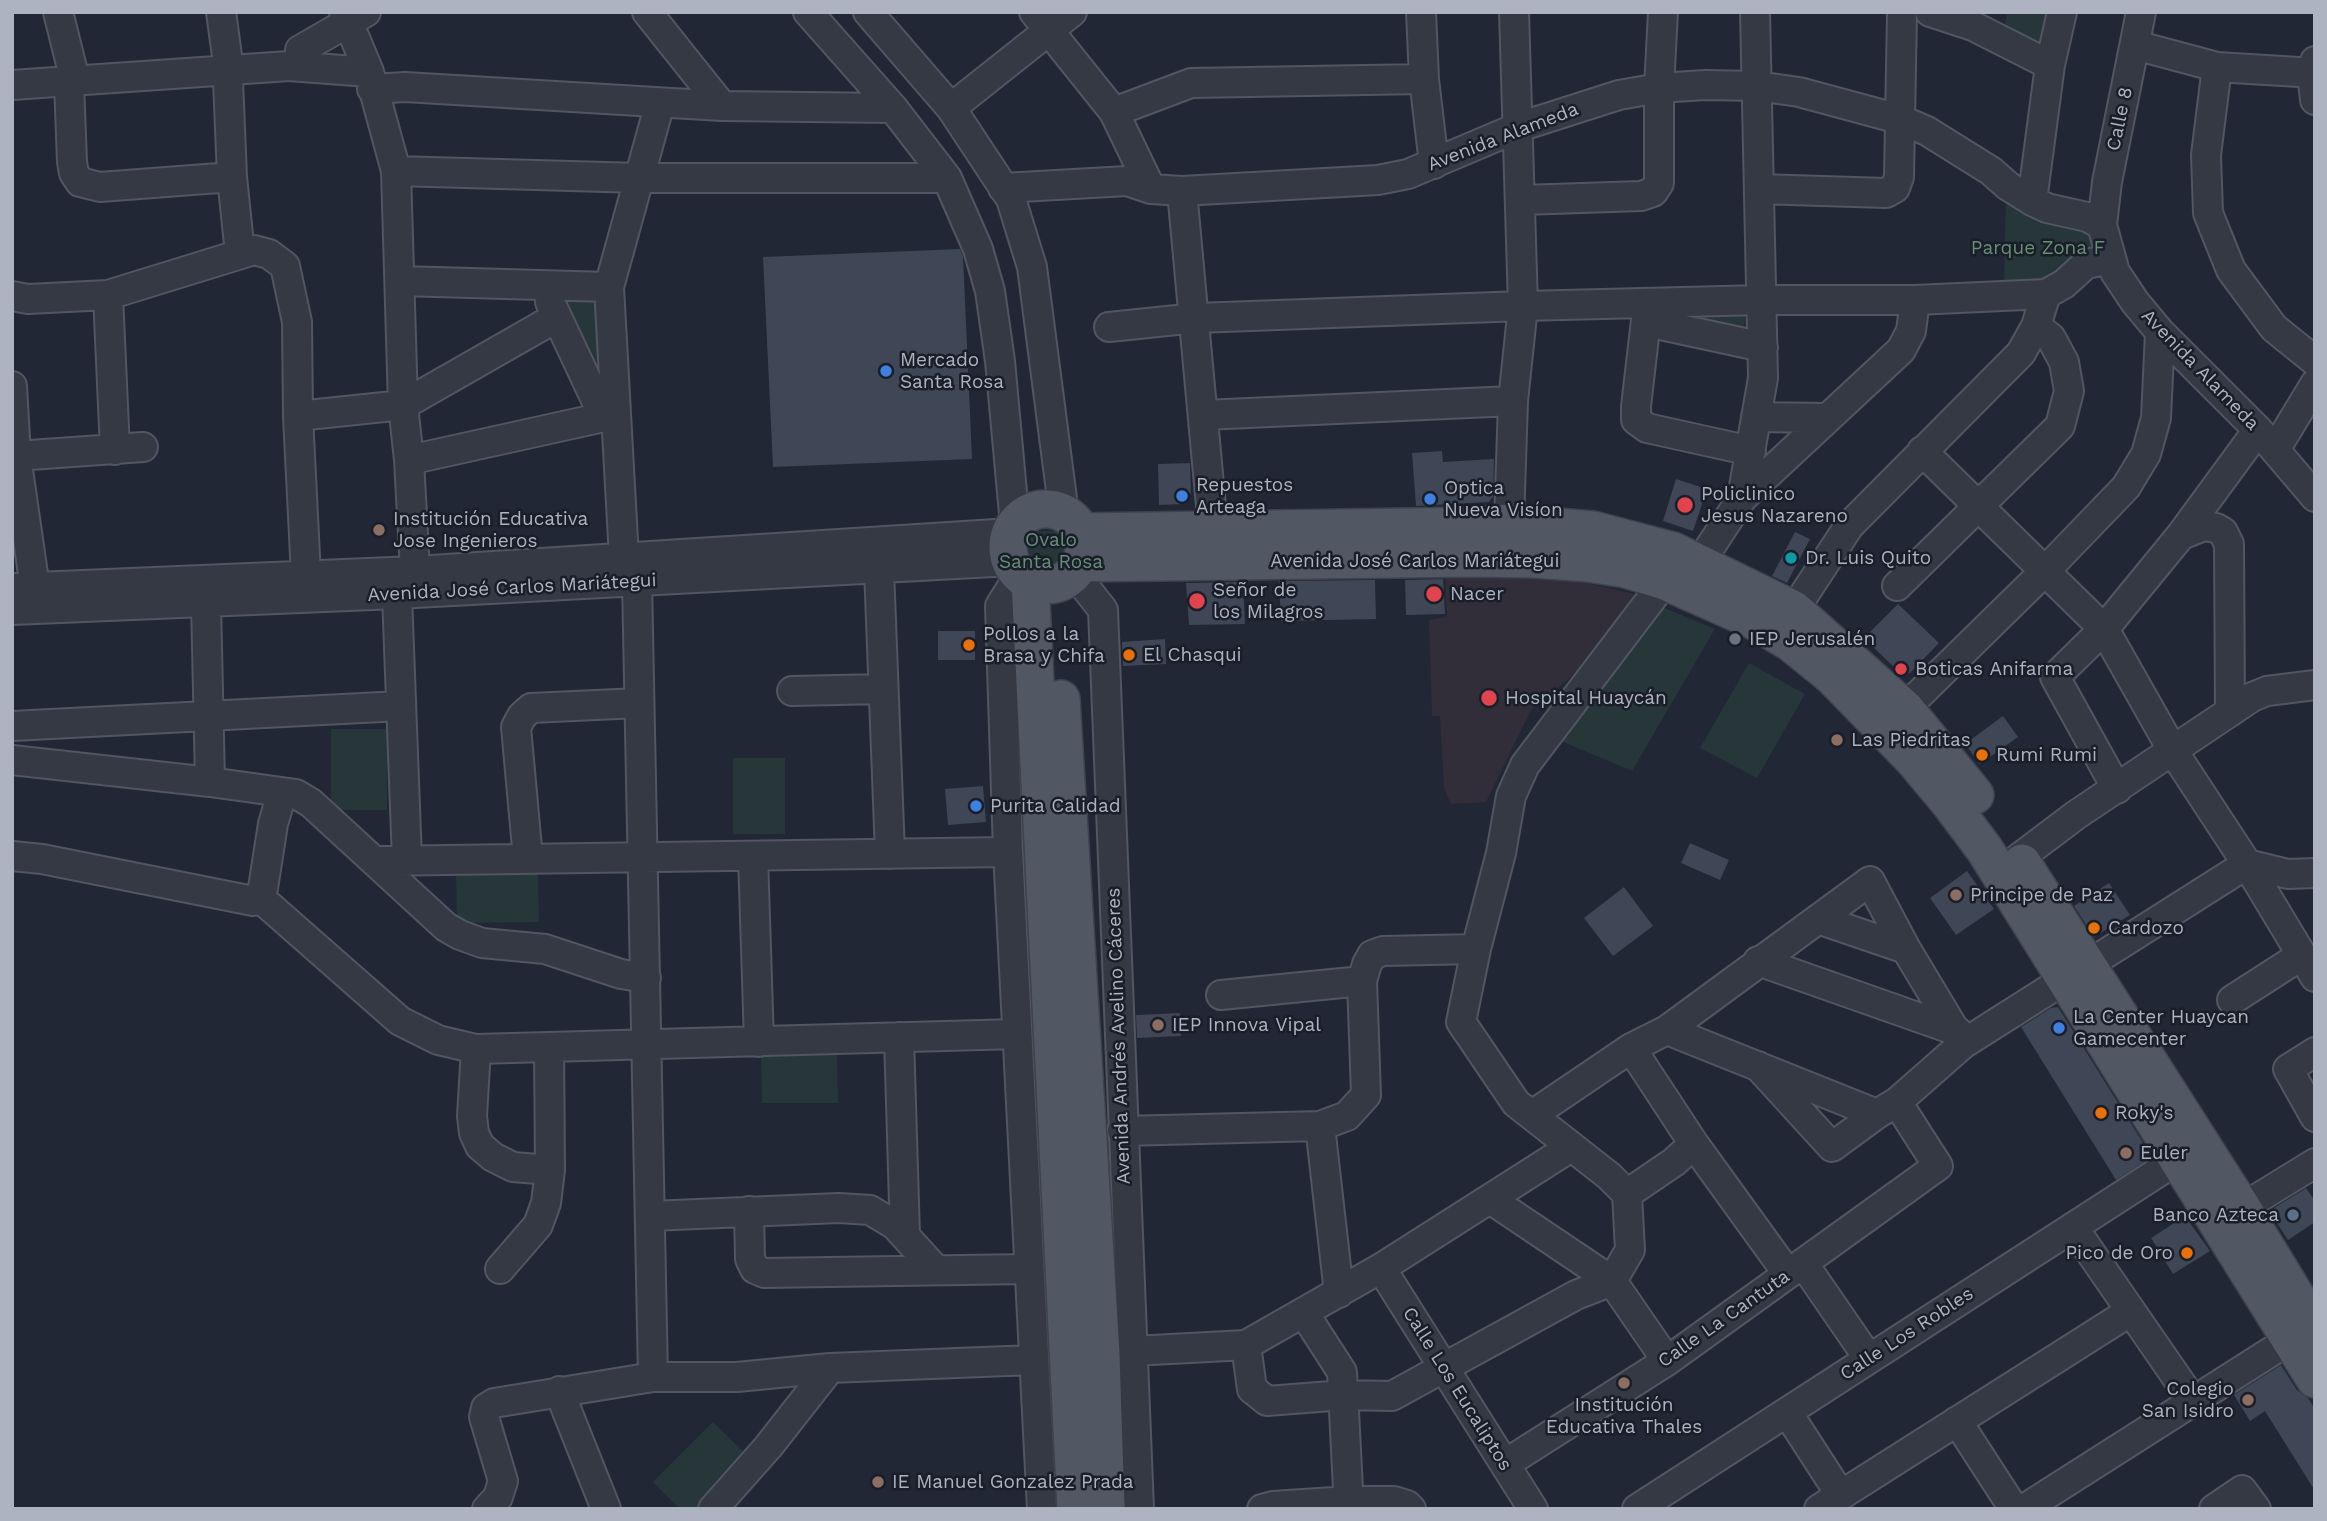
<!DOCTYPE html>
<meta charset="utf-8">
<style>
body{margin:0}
#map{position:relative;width:2327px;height:1521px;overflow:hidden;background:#212734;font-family:"Work Sans",sans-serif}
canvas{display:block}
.frame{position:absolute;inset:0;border:14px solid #aeb3c1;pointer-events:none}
</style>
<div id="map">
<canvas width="2327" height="1521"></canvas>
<div class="frame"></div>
</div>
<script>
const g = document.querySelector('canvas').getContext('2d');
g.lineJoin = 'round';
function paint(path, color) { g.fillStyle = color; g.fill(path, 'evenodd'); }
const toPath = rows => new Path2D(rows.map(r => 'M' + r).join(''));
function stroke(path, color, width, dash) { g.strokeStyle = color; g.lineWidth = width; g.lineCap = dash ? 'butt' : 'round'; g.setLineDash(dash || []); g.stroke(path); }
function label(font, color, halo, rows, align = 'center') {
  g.font = font + ' "Work Sans",sans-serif'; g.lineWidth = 5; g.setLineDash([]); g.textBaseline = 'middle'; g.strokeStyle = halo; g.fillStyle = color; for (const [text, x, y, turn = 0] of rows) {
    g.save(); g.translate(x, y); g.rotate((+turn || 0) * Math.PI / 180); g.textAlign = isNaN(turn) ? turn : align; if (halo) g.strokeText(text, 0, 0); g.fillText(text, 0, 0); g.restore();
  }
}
const medical = toPath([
 [1445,570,1547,577,1582,582,1638,595,1599,654,1531,710,1486,802,1451,804,1444,788,1440,716,1432,716,1429,620,1447,617]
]);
const green = toPath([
 [2007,12,2058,12,2049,55,2003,34],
 [2006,192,2084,224,2101,248,2091,252,2078,251,2074,259,2049,281,2004,283],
 [559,293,601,295,602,386],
 [1745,311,1744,336,1635,313],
 [1038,531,1063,531,1077,543,1065,570,1036,570,1030,566,1024,553,1025,546,1028,540],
 [1664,608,1715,629,1632,771,1561,741],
 [1749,663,1805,694,1757,778,1700,748],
 [331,729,387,729,387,810,331,810],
 [733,758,785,758,785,834,733,834],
 [538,871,539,922,457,923,456,873],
 [837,1052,838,1103,762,1103,761,1053],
 [713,1422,748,1456,695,1509,680,1509,653,1482]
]);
const building = toPath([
 [960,249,963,256,972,459,773,467,763,257],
 [1442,451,1443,462,1494,459,1493,497,1489,502,1416,506,1412,453],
 [1190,463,1191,493,1183,504,1159,505,1158,464],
 [1676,479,1707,489,1693,531,1663,521],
 [1795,532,1810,539,1787,583,1772,576],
 [1443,579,1445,614,1406,615,1405,580],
 [1375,580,1376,619,1281,621,1279,581],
 [1243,582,1245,624,1189,625,1186,583],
 [1898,604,1939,643,1910,673,1901,674,1864,638],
 [938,631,975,631,975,660,938,660],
 [1165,639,1166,664,1123,666,1122,642],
 [2003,716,2018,737,1980,764,1965,744],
 [983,786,986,822,948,825,945,789],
 [1690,843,1729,860,1720,880,1681,863],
 [1967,871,1994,909,1956,935,1930,898],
 [2109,883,2130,915,2094,937,2074,906],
 [1624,887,1653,926,1613,956,1584,918],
 [2058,1007,2152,1157,2116,1180,2021,1027,2051,1008],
 [1180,1013,1181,1036,1137,1038,1136,1015],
 [2306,1188,2315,1201,2315,1222,2288,1240,2269,1211],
 [2185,1216,2210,1251,2173,1274,2151,1238],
 [2281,1365,2297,1390,2308,1398,2315,1409,2315,1491,2265,1411,2250,1421,2234,1395]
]);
const minor = toPath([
 [58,12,72,68],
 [221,12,227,56,232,177,240,254],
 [344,12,369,72,396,171,403,405,409,460,415,571],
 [647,12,722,106],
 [808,12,893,108,947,178,978,249,990,291,1000,361,1015,525],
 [868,12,951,108,1011,199,1032,267,1064,514],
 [1034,12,1114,112,1151,189],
 [1421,12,1424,79,1434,164],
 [1930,12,1973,26,2050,65],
 [2135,45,2217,67,2315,73],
 [300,50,366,12],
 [2315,61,2312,73,2315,100],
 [2217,67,2206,155,2208,213,2231,270,2274,328,2315,361],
 [69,82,72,162,74,173,80,182,100,187,232,177],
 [12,85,289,66,369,72],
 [372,89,405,87,722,106,893,108],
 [951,108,1072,12],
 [1114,112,1191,83,1424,79],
 [396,171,640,178,947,178],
 [1003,188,1127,181,1151,189,1182,191,1378,180,1408,174,1519,127,1619,95,1659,88,1705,85,1757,86,1799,92,1899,119,1927,131,1991,171,2008,186,2032,201,2047,208,2087,217,2102,225,2115,272,2135,302,2160,332,2258,430,2315,497],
 [1759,189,1886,193,1895,188,1899,177,1902,12],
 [1182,191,1213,528],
 [1522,200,1641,196,1653,192,1659,183,1659,88,1663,12],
 [2032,201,2050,65,2062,12],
 [2102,225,2107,182,2141,12],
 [401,281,609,287],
 [108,295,115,450],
 [12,296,28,299,108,295,254,250,269,254,285,266,297,322,298,416,306,576],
 [550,302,604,417],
 [1648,303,1636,406,1636,420,1647,428,1751,451],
 [1647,322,1763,347],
 [1109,327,1196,318,1523,306,1762,300,1915,300,2046,294,2064,284,2086,264,2110,259],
 [12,386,16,456,35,588],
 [1204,415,1513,401],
 [298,416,403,405,557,317],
 [1756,417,1826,418],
 [2275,450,2315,384],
 [1922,451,2104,629,2173,751,2247,864,2315,977],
 [16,456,143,447],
 [409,460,604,417,616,418],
 [1742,498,1763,378,1755,12],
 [1509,523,1513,401,1523,306,1514,12],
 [2181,535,2204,526,2216,528,2223,532,2229,544,2230,712],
 [1699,564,1742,498,1901,350,1911,331,1915,300],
 [879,569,890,854],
 [1074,573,1103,610,1139,1509],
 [1020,574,1000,606,1008,852,1042,1509],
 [1897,586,2060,426,2069,391,2064,362,2051,338,2036,326],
 [12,588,415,571,1011,533],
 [397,594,407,861],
 [206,602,210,782],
 [12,610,397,594,1012,561],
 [1794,610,1849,526,2021,353,2036,326,2046,294],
 [792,691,883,689],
 [1891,722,2045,571,2126,487,2146,454,2156,418,2160,332],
 [12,726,401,706],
 [12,760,210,782,296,794,311,803,446,927,460,935,482,943,545,949,621,974,646,978],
 [2117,789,2055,677,2104,629,2181,535,2258,430],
 [12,856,42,859,253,901,259,897,263,888,273,824,282,793],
 [753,856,759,1042],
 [2019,858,2076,815,2252,697,2267,691,2315,685],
 [528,859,516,727,522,716,531,708,639,703],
 [377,861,1008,852],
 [259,897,400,1021,438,1040,476,1049,1017,1034],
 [1818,919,1906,949],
 [1758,961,1957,1031],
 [1221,995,1362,981],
 [2232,1000,2302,955],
 [1667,1030,1877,1114],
 [899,1037,905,1236],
 [476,1049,472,1116,474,1133,480,1146,493,1157,513,1167,550,1170],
 [2315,1052,2288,1069,2315,1117],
 [1758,1066,1832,1147,1877,1114,1897,1102,1963,1044,2247,864,2288,874,2315,873],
 [1532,1115,1631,1048,1667,1030,1870,881,1906,949,1963,1044],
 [1320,1126,1339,1293],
 [1122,1131,1320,1126,1347,1116,1366,1095,1362,981,1367,964,1372,955,1383,951,1476,949],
 [1694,1144,1788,1274],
 [1627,1194,1674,1162,1694,1144,1631,1048],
 [1490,1199,1612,1281,1667,1361],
 [2242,1208,2315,1163],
 [749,1211,750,1259,755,1269,764,1273,1028,1269],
 [650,1216,839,1208,870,1210,895,1225,936,1270],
 [2073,1227,2193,1401],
 [1803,1263,1869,1359],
 [1381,1268,1533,1509],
 [500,1269,538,1225,546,1203,550,1170,549,1048],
 [1304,1313,1342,1372,1349,1509],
 [1246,1345,1252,1389,1267,1401,1344,1395,1392,1396,1576,1295,1612,1281,1630,1250,1627,1194,1609,1176,1516,1103,1461,1022,1476,949,1501,853,1511,796,1525,765,1665,581],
 [1133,1351,1246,1345,1381,1268,1571,1147],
 [653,1377,637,581,624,558,609,287,660,103],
 [559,1391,606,1509],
 [1787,1412,1840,1494],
 [1957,1421,2014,1509],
 [1505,1464,1667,1361,1938,1166,1897,1102],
 [487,1509,498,1497,503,1481,484,1417,486,1408,494,1403,653,1377,737,1377,830,1368,1033,1360],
 [713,1509,768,1447,830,1368],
 [1262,1509,1273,1506,1349,1501,1394,1501,1407,1505,1411,1509],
 [1637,1509,2177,1160],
 [1819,1509,2131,1311],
 [2024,1509,2305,1330],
 [2214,1509,2242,1490,2256,1509]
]);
const major = toPath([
 '1008 547a38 38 0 1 1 76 0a38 38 0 1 1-76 0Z',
 [1081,532,1473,526,1509,523,1593,530,1673,551,1794,610,1905,709,1975,795],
 [1081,563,1474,558,1534,559,1588,563,1626,569,1665,581,1753,620,1790,642,1832,676,1913,759,1949,802,1985,850,2315,1379],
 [1030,581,1076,1509],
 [1061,699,1101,1354,1106,1509],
 [2022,863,2242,1208,2315,1328]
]);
const markers = [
 [886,371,7,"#3f7fe0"],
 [1182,496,7,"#3f7fe0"],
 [1430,499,7,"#3f7fe0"],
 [1685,505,9,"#e0444e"],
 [379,530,7,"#8d6e63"],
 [1791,558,7,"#0f9aa8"],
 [1434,594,9,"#e0444e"],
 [1197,601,9,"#e0444e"],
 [1735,639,7,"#6b7280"],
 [969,645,7,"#e8710a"],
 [1129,655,7,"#e8710a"],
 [1901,669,7,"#e0444e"],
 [1489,698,9,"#e0444e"],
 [1837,740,7,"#8d6e63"],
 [1982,755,7,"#e8710a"],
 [976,806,7,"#3f7fe0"],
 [1956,895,7,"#8d6e63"],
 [2094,928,7,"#e8710a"],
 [1158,1025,7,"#8d6e63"],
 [2059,1028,7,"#3f7fe0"],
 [2101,1113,7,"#e8710a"],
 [2126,1153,7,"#8d6e63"],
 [2293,1215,7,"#5c6f8a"],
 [2187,1253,7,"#e8710a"],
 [1624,1383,7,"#8d6e63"],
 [2248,1400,7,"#8d6e63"],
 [878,1482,7,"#8d6e63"]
];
const streetNames = [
 ["Calle 8",2120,119,-78],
 ["Avenida Alameda",1503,137,-21],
 ["Avenida Alameda",2200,370,46],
 ["Avenida José Carlos Mariátegui",1415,561],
 ["Avenida José Carlos Mariátegui",512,588,-3],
 ["Avenida Andrés Avelino Cáceres",1119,1036,-92],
 ["Calle La Cantuta",1724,1319,-35],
 ["Calle Los Robles",1907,1334,-33],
 ["Calle Los Eucaliptos",1457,1389,58]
];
const parkNames = [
 ["Parque Zona F",2038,248],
 ["Ovalo",1051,540],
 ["Santa Rosa",1051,562]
];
const poiNames = [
 ["Mercado",900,360],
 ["Santa Rosa",900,382],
 ["Repuestos",1196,485],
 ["Arteaga",1196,507],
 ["Optica",1444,488],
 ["Nueva Visíon",1444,510],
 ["Policlinico",1701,494],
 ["Jesus Nazareno",1701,516],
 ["Institución Educativa",393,519],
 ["Jose Ingenieros",393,541],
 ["Dr. Luis Quito",1805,558],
 ["Señor de",1213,590],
 ["los Milagros",1213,612],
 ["Nacer",1450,594],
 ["Pollos a la",983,634],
 ["Brasa y Chifa",983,656],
 ["IEP Jerusalén",1749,639],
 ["El Chasqui",1143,655],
 ["Boticas Anifarma",1915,669],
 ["Hospital Huaycán",1505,698],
 ["Las Piedritas",1851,740],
 ["Rumi Rumi",1996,755],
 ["Purita Calidad",990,806],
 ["Principe de Paz",1970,895],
 ["Cardozo",2108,928],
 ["La Center Huaycan",2073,1017],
 ["Gamecenter",2073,1039],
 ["IEP Innova Vipal",1172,1025],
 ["Roky's",2115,1113],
 ["Euler",2140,1153],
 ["Banco Azteca",2279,1215,"right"],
 ["Pico de Oro",2173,1253,"right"],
 ["Colegio",2234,1389,"right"],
 ["San Isidro",2234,1411,"right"],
 ["Institución",1624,1405,"center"],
 ["Educativa Thales",1624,1427,"center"],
 ["IE Manuel Gonzalez Prada",892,1482]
];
paint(medical, '#312e39');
paint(green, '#263639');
paint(building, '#3f4655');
stroke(minor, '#515662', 32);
stroke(major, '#3d424e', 40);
stroke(minor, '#343944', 28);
stroke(major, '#525764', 37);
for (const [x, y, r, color] of markers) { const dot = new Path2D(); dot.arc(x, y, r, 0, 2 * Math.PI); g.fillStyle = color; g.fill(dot); stroke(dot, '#191e29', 2.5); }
label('19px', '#aeb3c1', '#191e29', streetNames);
label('19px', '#688f76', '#191e29', parkNames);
label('19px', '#aeb3c1', '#191e29', poiNames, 'left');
</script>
